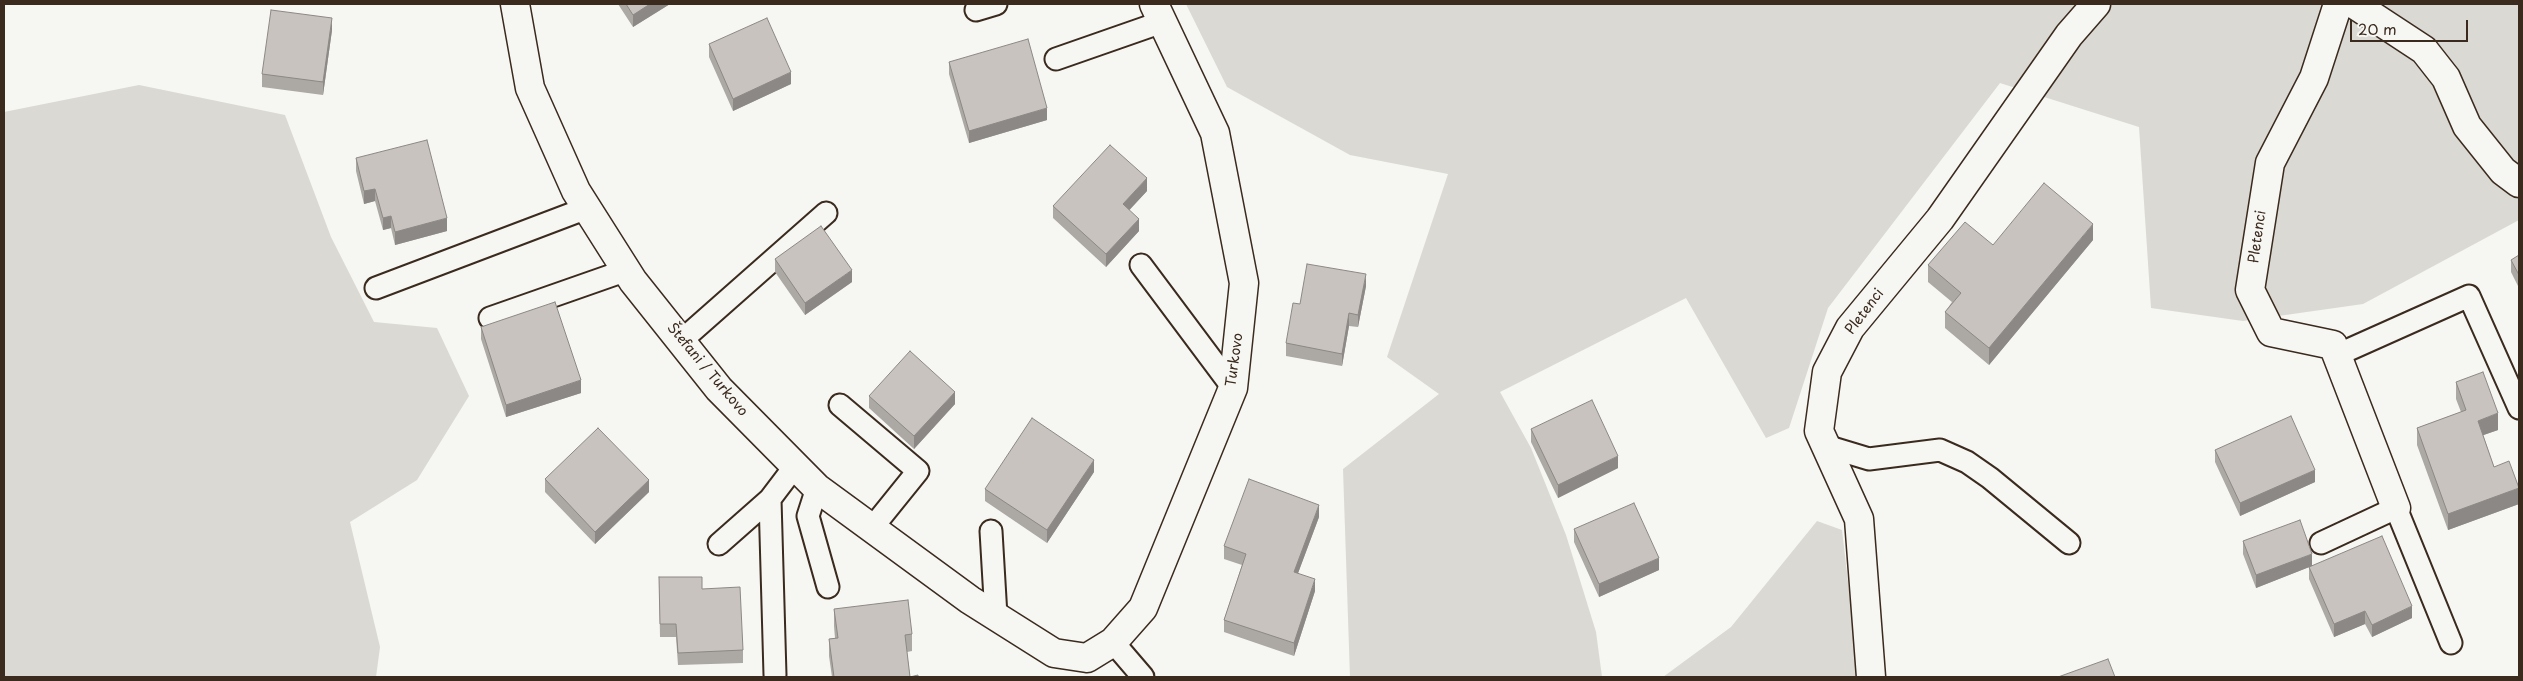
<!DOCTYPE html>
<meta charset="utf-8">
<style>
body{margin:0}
#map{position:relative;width:2523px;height:681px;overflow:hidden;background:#f6f6f2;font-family:"Playpen Sans",sans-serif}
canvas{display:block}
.frame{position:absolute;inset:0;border:5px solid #3b2a1e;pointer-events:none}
.scale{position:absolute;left:2350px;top:20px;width:118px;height:22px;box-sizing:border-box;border:2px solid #3b2a1e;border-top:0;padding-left:6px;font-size:15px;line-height:18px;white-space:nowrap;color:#3b2a1e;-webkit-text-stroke:4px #f6f6f2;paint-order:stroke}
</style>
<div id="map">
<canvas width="2523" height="681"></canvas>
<div class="frame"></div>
<div class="scale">20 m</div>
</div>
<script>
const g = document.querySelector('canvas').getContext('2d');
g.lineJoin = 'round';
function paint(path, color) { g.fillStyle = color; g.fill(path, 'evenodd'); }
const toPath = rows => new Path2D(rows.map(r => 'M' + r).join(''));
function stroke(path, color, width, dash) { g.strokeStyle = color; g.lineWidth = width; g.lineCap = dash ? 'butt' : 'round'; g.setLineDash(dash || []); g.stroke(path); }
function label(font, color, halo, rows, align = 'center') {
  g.font = font + ' "Playpen Sans",sans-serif'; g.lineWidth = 4.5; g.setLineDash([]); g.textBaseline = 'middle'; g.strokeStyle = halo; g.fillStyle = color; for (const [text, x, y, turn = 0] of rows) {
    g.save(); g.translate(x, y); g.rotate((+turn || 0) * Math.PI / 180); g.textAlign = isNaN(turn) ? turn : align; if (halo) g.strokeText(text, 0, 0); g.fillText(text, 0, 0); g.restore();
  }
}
const green = toPath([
 [1186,4,2519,4,2519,220,2363,304,2243,321,2151,308,2139,127,2000,83,1828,308,1789,428,1766,438,1686,298,1500,392,1531,448,1566,535,1596,632,1602,677,1350,677,1343,469,1439,394,1387,357,1448,174,1350,155,1227,87],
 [139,85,285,115,331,237,374,322,437,328,469,396,417,480,350,522,380,647,376,677,4,677,4,112],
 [1817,521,1842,530,1859,677,1663,677,1731,627]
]);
const service = toPath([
 [976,10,996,4],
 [1056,59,1162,22],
 [1141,265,1233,388],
 [376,288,587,208],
 [490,318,627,270],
 [681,341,826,213],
 [2337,355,2469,296,2519,408],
 [840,405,918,471,872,528],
 [1826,446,1869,459,1940,450,1967,462,1990,478,2069,543],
 [817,488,808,516,828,587],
 [991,531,996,616],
 [2321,543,2396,508,2451,643],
 [719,544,770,499],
 [1113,642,1143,677],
 [775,675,770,499,795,466]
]);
const minor = toPath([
 [515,4,530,88,576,191,633,281,719,389,817,488,970,600,1054,653,1087,658,1113,642,1143,608,1233,388,1244,283,1215,133,1154,4],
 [2338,4,2314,78,2270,163,2250,290,2271,332,2333,345,2396,508],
 [2354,4,2424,50,2446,78,2467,126,2503,171,2519,183],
 [1871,677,1859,519,1819,431,1827,372,1850,328,1940,219,2069,35,2096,4]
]);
const wall = toPath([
 [618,4,670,4,633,27],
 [332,30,323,95,262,87,262,74],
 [709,44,791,84,733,111,709,57],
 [949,62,1047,120,969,143,949,74],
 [356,158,447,231,395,245,391,228,383,230,375,201,364,204,356,171],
 [1147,191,1129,210,1139,231,1106,267,1053,218,1053,206],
 [2093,240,1989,365,1945,328,1945,312,1952,302,1928,282,1928,265,1993,245],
 [2519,255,2519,288,2511,272,2511,260],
 [775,259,852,282,805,315,775,272],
 [1366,286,1358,327,1349,326,1342,366,1286,356,1286,343,1300,304],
 [481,327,581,393,506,417,481,339],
 [2456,382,2498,430,2483,435,2494,467,2519,504,2448,530,2417,445,2417,428,2461,412,2456,399],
 [869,396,955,404,914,449,869,408],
 [1531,429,1618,468,1558,498,1531,442],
 [2215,450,2315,482,2240,516,2215,462],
 [1094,472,1047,543,985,501,985,489],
 [545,479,649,492,595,544,545,492],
 [1319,517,1298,573,1315,591,1294,656,1224,632,1224,620,1242,565,1224,559,1224,546],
 [1574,529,1659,570,1599,597,1574,542],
 [2243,541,2312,565,2412,618,2372,637,2365,624,2334,637,2309,579,2309,567,2256,588,2243,554],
 [659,577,702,589,743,650,743,663,678,665,676,637,660,637],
 [834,609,912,634,912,651,907,652,910,677,918,677,832,677,829,656,829,639,835,638,834,626]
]);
const shadedWall = toPath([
 [650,4,670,4,633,27,633,15],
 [332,18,332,30,323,95,323,82],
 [791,72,791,84,733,111,733,99],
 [1047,108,1047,120,969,143,969,131],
 [1147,178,1147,191,1123,217,1123,204],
 [375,189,375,201,364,204,364,191],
 [391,216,391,228,383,230,383,218],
 [447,218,447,231,395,245,395,232],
 [1139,219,1139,231,1106,267,1106,254],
 [2093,224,2093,240,1989,365,1989,348],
 [852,270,852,282,805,315,805,303],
 [1366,274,1366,286,1358,327,1358,315],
 [1349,313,1349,326,1342,366,1342,354],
 [581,380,581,393,506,417,506,405],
 [955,392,955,404,914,449,914,436],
 [2498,413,2498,430,2478,437,2478,421],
 [1618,456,1618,468,1558,498,1558,485],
 [1094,460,1094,472,1047,543,1047,530],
 [2315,470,2315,482,2240,516,2240,503],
 [649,480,649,492,595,544,595,532],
 [2519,488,2519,504,2448,530,2448,514],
 [1319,505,1319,517,1294,584,1294,572],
 [2312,554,2312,566,2256,588,2256,575],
 [1659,558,1659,570,1599,597,1599,584],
 [1315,579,1315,591,1294,656,1294,643],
 [2412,606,2412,618,2372,637,2372,625],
 [2365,611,2365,624,2334,637,2334,624]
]);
const building = toPath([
 [626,4,650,4,633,15,626,4],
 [271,10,332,18,323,82,262,74,271,10],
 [767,18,791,72,733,99,709,44,767,18],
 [1028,39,1047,108,969,131,949,62,1028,39],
 [427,140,447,218,395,232,391,216,383,218,375,189,364,191,356,158,427,140],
 [1110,145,1147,178,1123,204,1139,219,1106,254,1053,206,1110,145],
 [2044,183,2093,224,1989,348,1945,312,1961,293,1928,265,1965,222,1993,245,2044,183],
 [821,226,852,270,805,303,775,259,821,226],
 [2519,255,2519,275,2511,260,2519,255],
 [1307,264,1366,274,1358,315,1349,313,1342,354,1286,343,1293,303,1300,304,1307,264],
 [555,302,581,380,506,405,481,327,555,302],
 [910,351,955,392,914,436,869,396,910,351],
 [2483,372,2498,413,2478,421,2494,467,2509,461,2519,488,2448,514,2417,428,2466,410,2456,382,2483,372],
 [1592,400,1618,456,1558,485,1531,429,1592,400],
 [2291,416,2315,470,2240,503,2215,450,2291,416],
 [1032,418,1094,460,1047,530,985,489,1032,418],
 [598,428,649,480,595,532,545,479,598,428],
 [1249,479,1319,505,1294,572,1315,579,1294,643,1224,620,1246,554,1224,546,1249,479],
 [1634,503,1659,558,1599,584,1574,529,1634,503],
 [2300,520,2312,554,2256,575,2243,541,2300,520],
 [2382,536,2412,606,2372,625,2365,611,2334,624,2309,567,2382,536],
 [659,577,702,577,702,589,740,587,743,650,678,653,676,624,660,624,659,577],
 [908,600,912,634,905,635,910,677,918,675,918,677,834,677,829,639,838,638,834,609,908,600],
 [2108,659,2115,677,2058,677,2108,659]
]);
const streetNames = [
 ["Pletenci",2258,237,-82],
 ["Pletenci",1865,312,-53],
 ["Turkovo",1235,360,-82],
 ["Štefani / Turkovo",707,370,50]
];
paint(green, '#dad9d3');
stroke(service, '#3b2a1e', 25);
stroke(minor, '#3b2a1e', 31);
stroke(service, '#f6f6f2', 21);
stroke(minor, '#f6f6f2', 28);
paint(wall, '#aca8a3');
paint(shadedWall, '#8c8885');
paint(building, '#c8c3be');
stroke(building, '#8c8885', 1);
label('14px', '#3b2a1e', '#f6f6f2', streetNames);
</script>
